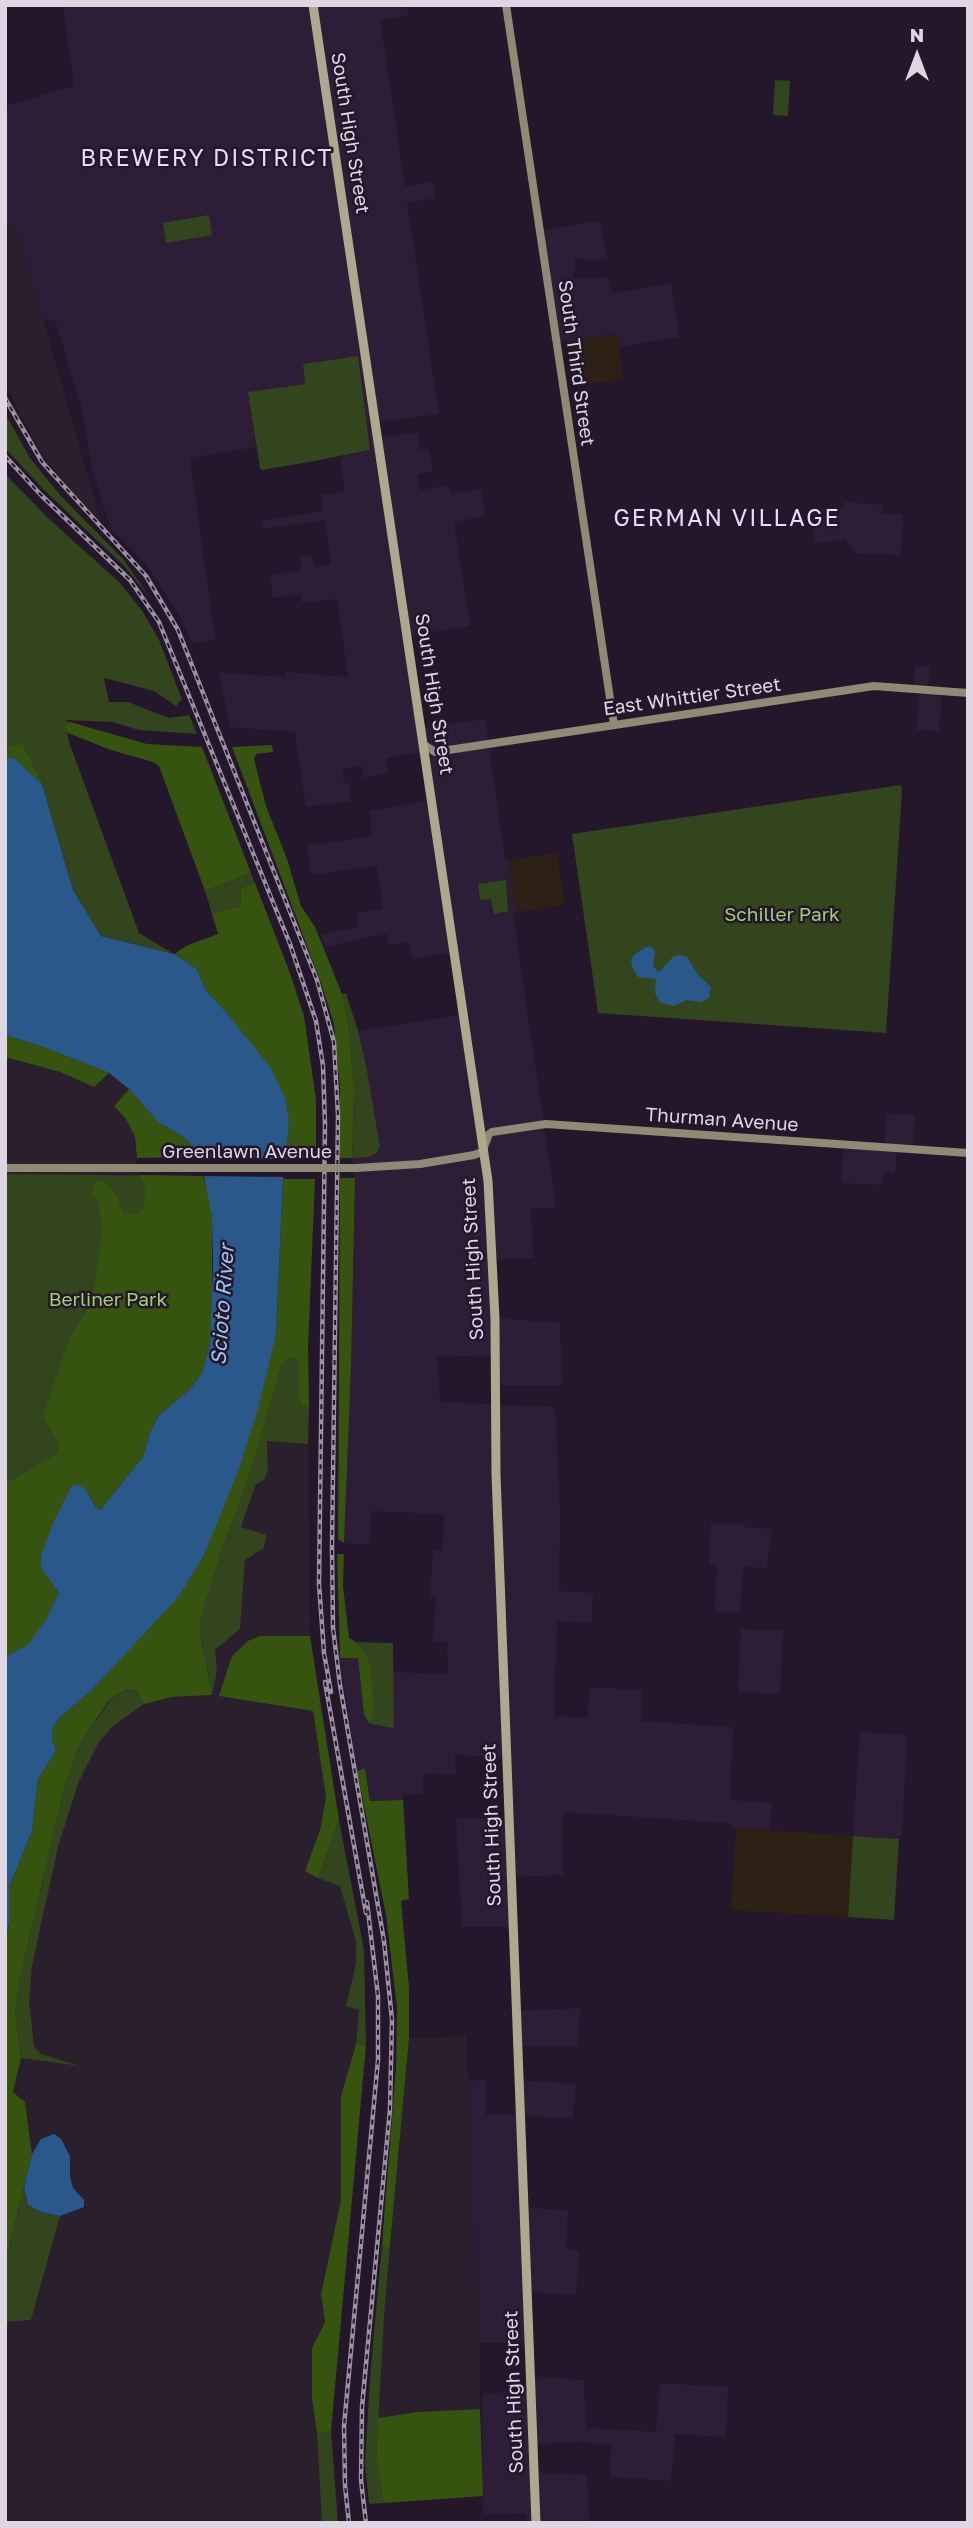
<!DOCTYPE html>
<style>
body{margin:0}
#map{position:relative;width:973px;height:2528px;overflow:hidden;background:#24162b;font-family:"Golos Text",sans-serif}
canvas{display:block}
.frame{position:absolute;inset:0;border:7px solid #dfd6e4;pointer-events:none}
.north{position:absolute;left:882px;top:21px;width:70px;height:70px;-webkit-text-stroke:5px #24162b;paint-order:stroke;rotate:0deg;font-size:19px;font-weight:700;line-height:28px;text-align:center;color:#dfd6e4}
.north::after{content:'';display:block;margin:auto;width:24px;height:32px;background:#dfd6e4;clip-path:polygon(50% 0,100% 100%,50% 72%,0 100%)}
</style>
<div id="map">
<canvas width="973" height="2528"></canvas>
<div class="frame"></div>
<div class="north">N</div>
</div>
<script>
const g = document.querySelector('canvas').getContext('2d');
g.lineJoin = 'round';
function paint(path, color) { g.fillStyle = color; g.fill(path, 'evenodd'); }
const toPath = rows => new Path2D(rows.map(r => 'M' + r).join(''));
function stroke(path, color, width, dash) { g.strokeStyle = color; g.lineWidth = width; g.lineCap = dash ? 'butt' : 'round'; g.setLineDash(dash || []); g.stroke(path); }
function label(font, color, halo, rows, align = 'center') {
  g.font = font + ' "Golos Text",sans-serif'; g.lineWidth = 5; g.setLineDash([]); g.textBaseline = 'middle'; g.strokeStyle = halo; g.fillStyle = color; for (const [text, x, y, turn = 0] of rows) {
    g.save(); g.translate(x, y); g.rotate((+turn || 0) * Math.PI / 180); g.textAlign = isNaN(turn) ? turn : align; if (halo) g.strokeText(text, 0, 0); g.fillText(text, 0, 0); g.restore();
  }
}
const built = toPath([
 [63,5,407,5,408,16,380,20,405,186,433,182,436,198,407,203,439,414,376,422,379,438,418,432,420,450,429,448,433,471,418,474,420,490,449,485,451,494,481,489,485,516,454,522,470,626,407,636,419,729,485,719,505,859,509,860,516,912,513,913,556,1208,531,1209,533,1258,493,1260,496,1318,560,1323,562,1385,497,1385,495,1355,437,1357,440,1402,555,1407,560,1513,559,1591,593,1593,592,1623,557,1621,554,1716,588,1718,589,1687,642,1690,641,1721,733,1727,730,1800,772,1803,770,1830,736,1828,729,1823,563,1812,563,1875,512,1877,513,1927,462,1927,456,1818,507,1819,507,1758,455,1755,456,1775,423,1773,423,1794,403,1795,403,1800,370,1801,365,1769,357,1771,340,1658,358,1658,364,1715,394,1727,393,1672,448,1674,447,1643,433,1642,436,1598,430,1597,433,1551,443,1551,444,1514,372,1511,369,1545,344,1543,351,1368,355,1178,352,1158,369,1157,380,1147,358,1031,462,1014,454,952,412,959,409,942,389,945,387,934,352,940,326,948,320,934,358,928,357,913,383,909,377,866,311,875,307,846,372,836,369,811,431,800,424,752,386,758,389,773,364,778,362,766,342,769,344,783,349,783,351,801,306,807,295,732,230,727,219,673,286,677,286,672,348,677,337,599,302,603,301,594,273,598,270,575,301,570,300,558,312,555,315,567,331,564,325,520,263,529,262,521,323,511,321,495,345,492,340,457,370,450,358,356,303,364,306,384,249,392,256,447,190,458,215,640,192,643,177,612,144,561,111,530,91,465,82,409,55,320,44,322,15,225,5,227,5,106,74,86],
 [600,221,607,260,575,259,574,279,608,277,612,293,671,283,679,337,619,347,616,334,556,342,540,230],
 [844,502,883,505,882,514,903,515,901,555,854,553,845,539,815,543,810,511,843,506],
 [915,666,930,667,928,690,942,691,939,731,916,730,920,690,914,689],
 [887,1114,915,1115,912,1150,897,1149,895,1173,883,1173,882,1185,841,1183,844,1145,884,1148],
 [711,1523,743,1524,744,1527,772,1529,767,1568,743,1567,740,1612,715,1611,717,1566,709,1565],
 [741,1629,783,1631,780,1694,738,1692],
 [860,1732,907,1735,902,1833,899,1839,853,1836],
 [580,2008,578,2046,519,2046,517,2011],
 [486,2080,486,2115,521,2114,519,2080,576,2084,573,2118,521,2116,525,2207,568,2211,566,2248,579,2251,576,2295,529,2292,530,2343,480,2343,467,2081],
 [531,2376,584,2380,586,2428,656,2432,660,2383,728,2387,726,2437,675,2434,671,2481,610,2477,611,2446,584,2442,534,2444,535,2472,587,2475,589,2523,527,2523,527,2513,483,2514,482,2393,531,2392]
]);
const industrial = toPath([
 [15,225,44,322,100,520,67,486,40,451,5,385,5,227],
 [5,1057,60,1072,94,1087,109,1073,129,1089,114,1106,126,1119,135,1137,139,1175,5,1174],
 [267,1441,308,1444,310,1636,260,1636,220,1696,313,1711,326,1797,320,1831,305,1871,340,1885,356,1942,356,1963,346,2005,359,2010,356,2044,341,2096,341,2200,321,2294,325,2322,312,2348,312,2398,318,2448,322,2523,5,2523,5,2322,31,2320,60,2216,84,2207,83,2200,73,2188,70,2177,70,2156,61,2139,54,2134,41,2139,32,2154,25,2102,13,2092,21,2058,73,2065,41,2054,33,2046,29,2002,32,1966,58,1847,79,1781,99,1742,113,1726,144,1704,172,1697,212,1695,217,1671,215,1650,240,1629,245,1560,241,1527,256,1484,268,1470],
 [466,2036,480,2343,480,2409,417,2412,378,2418,384,2317,409,2038]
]);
const education = toPath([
 [617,334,623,379,573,386,567,341],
 [557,853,565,905,516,912,509,860],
 [736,1828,853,1836,848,1917,731,1910]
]);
const green = toPath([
 [775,80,790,81,788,116,773,115],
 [209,215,212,235,166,243,163,223],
 [358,356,370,450,309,462,262,470,260,468,248,392,305,384,303,364],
 [5,413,30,458,60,495,124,560,149,596,123,565,43,489,5,448],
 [5,474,48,518,119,582,143,612,159,640,182,699,176,706,154,691,104,678,109,702,128,702,169,718,189,715,197,734,139,730,112,722,65,720,70,722,66,727,69,742,139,933,174,954,101,936,73,890,42,784,14,758,5,757],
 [901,785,902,791,886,1033,598,1013,572,834],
 [251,873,255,883,241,888,240,906,212,914,205,891],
 [506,880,508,911,494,914,491,899,480,900,478,884],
 [346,993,358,1031,366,1065,380,1147,377,1153,369,1157,352,1158,354,1088,349,1027,342,994],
 [5,1174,203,1176,5,1657],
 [293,1357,299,1361,299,1399,301,1405,309,1405,308,1444,267,1441,268,1470,264,1480,256,1484,241,1527,266,1535,264,1548,245,1560,240,1629,215,1650,217,1671,212,1695,200,1631,200,1620,222,1550,252,1468,282,1364],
 [356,1642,393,1643,394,1728,370,1724,374,1715,366,1654],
 [128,1689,136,1690,144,1704,113,1726,99,1742,79,1781,58,1847,32,1966,29,2002,34,2046,41,2054,80,2066,21,2058,15,2012,20,1978,66,1781,81,1742,111,1699],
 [339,1820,364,1950,366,2045,356,2044,359,2010,346,2006,356,1963,356,1942,340,1886,318,1878],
 [853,1836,899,1839,894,1920,848,1917],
 [24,2187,28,2205,41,2212,60,2216,31,2320,5,2322,5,2263],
 [382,2244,386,2248,390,2246,384,2317,376,2461,384,2503,369,2504,365,2464,370,2378],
 [331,2431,338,2523,322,2523,317,2434]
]);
const forest = toPath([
 [70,722,147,744,202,747,251,873,205,891,159,766,153,762,111,750,68,733,65,727],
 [22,744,42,784,14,758,5,757,5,747],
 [272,745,273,752,256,754,254,759,266,806,287,859,301,906,315,927,342,994,349,1027,354,1088,352,1158,340,1158,340,1087,334,1024,321,983,232,747],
 [255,883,290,973,304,1016,316,1100,316,1158,284,1159,289,1122,224,1010,206,991,197,969,174,954,186,946,218,934,212,914,240,906,241,888],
 [5,1035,46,1048,109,1073,94,1087,60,1072,5,1057],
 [129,1089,158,1122,182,1136,199,1151,200,1157,137,1158,135,1137,126,1119,114,1106],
 [139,1175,203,1176,209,1193,212,1216,212,1318,210,1344,202,1373,190,1389,159,1415,150,1432,143,1457,101,1509,96,1508,85,1488,54,1521,46,1574,59,1593,45,1621,28,1646,5,1657,5,1480,11,1481,58,1453,59,1444,43,1416,70,1336,86,1313,95,1286,102,1231,98,1199,91,1194,96,1180,107,1183,116,1195,123,1213,138,1214,144,1207,146,1188],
 [340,1178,355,1178,351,1368,344,1543,338,1539],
 [283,1179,315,1179,308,1347,309,1405,301,1405,299,1399,299,1361,293,1357,282,1364,252,1468,222,1550,200,1620,200,1632,212,1695,172,1697,144,1704,136,1690,128,1689,110,1699,81,1742,66,1781,20,1978,15,2012,21,2058,13,2092,25,2102,32,2154,5,2263,5,1942,9,1923,9,1887,32,1831,38,1779,56,1751,52,1738,52,1730,58,1719,93,1689,178,1596,204,1555,276,1334],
 [337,1554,344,1554,343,1586,349,1638,356,1642,366,1654,371,1669,374,1715,370,1724,364,1715,358,1658,340,1658],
 [260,1636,310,1636,339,1820,318,1878,305,1871,320,1830,326,1797,313,1711,219,1696,232,1656,248,1641],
 [365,1768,370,1801,403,1800,409,1899,401,1901,409,1988,409,2038,390,2246,386,2249,382,2244,396,2068,397,2008,386,1915,357,1771],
 [356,2044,366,2045,331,2431,317,2434,312,2398,312,2348,325,2322,321,2294,341,2200,341,2096],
 [480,2409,483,2496,384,2503,376,2461,378,2418,417,2412]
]);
const water = toPath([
 [5,757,14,758,42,784,73,890,101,936,174,954,197,969,206,991,224,1010,270,1067,285,1098,289,1122,283,1179,276,1334,258,1409,239,1469,204,1555,179,1596,93,1689,58,1719,52,1730,52,1738,56,1751,38,1779,32,1831,9,1887,9,1923,5,1942,5,1657,28,1645,45,1621,59,1593,41,1567,41,1556,54,1521,73,1484,85,1488,96,1508,101,1509,143,1457,150,1432,159,1415,190,1389,202,1373,210,1344,213,1266,212,1216,199,1151,182,1136,158,1122,129,1089,109,1073,46,1048,5,1035],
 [646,947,652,947,655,951,653,965,657,971,660,971,674,956,679,955,687,957,698,975,711,987,709,998,701,1002,687,1000,674,1006,661,1003,655,993,656,979,638,977,632,967,631,960,634,955],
 [54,2134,61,2139,70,2156,70,2177,73,2188,84,2200,84,2207,60,2216,41,2212,28,2205,24,2187,32,2154,41,2139]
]);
const pier = toPath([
 [197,1158,288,1159,286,1177,200,1176]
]);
const secondary = toPath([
 [506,5,614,725],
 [423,744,435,752,874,686,968,693],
 [5,1168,303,1168],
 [356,1168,420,1164,474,1155,482,1152,489,1134,492,1132,546,1124,968,1153]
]);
const primary = toPath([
 [313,5,488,1181,495,1319,496,1474,536,2523]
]);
const rail = toPath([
 [5,398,42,462,146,576,178,630,317,980,334,1042,338,1116,332,1546,333,1628,340,1685,384,1941,392,2020,390,2109,362,2407,361,2480,366,2523],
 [5,456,41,495,130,580,159,622,290,944,316,1021,323,1066,325,1125,319,1584,324,1653,331,1692],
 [325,1682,366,1913],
 [349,2523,345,2485,344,2426,378,2060,378,1996,367,1902]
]);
const secondaryBridge = toPath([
 [303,1168,356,1168]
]);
const streetNames = [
 ["South High Street",350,133,81],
 ["South Third Street",576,363,82],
 ["South High Street",434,694,81],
 ["East Whittier Street",692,697,-8],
 ["Thurman Avenue",722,1120,4],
 ["Greenlawn Avenue",247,1152],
 ["South High Street",473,1259,-93],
 ["South High Street",492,1825,-92],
 ["South High Street",514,2392,-92]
];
const parkNames = [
 ["Schiller Park",782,915],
 ["Berliner Park",108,1300]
];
const waterNames = [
 ["Scioto River",223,1305,-86]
];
const quarterNames = [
 ["BREWERY DISTRICT",207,159],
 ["GERMAN VILLAGE",727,519]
];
paint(built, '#2e1d37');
paint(industrial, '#2a1f2d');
paint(education, '#2f2015');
paint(green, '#32451d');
paint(forest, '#375310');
paint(water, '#2b588b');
paint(pier, '#24162b');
stroke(secondary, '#8f8976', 8);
stroke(primary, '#afa88f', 9);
stroke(rail, '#9c91a1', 4.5);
stroke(rail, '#24162b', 2, [5]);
stroke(secondaryBridge, '#8f8976', 8);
label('19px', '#dfd6e4', '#24162b', streetNames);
label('19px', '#a3ce74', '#24162b', parkNames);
label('italic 21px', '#9fc4f2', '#24162b', waterNames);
g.letterSpacing = '2px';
label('23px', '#ebd9f5', '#24162b', quarterNames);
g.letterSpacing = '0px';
</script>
